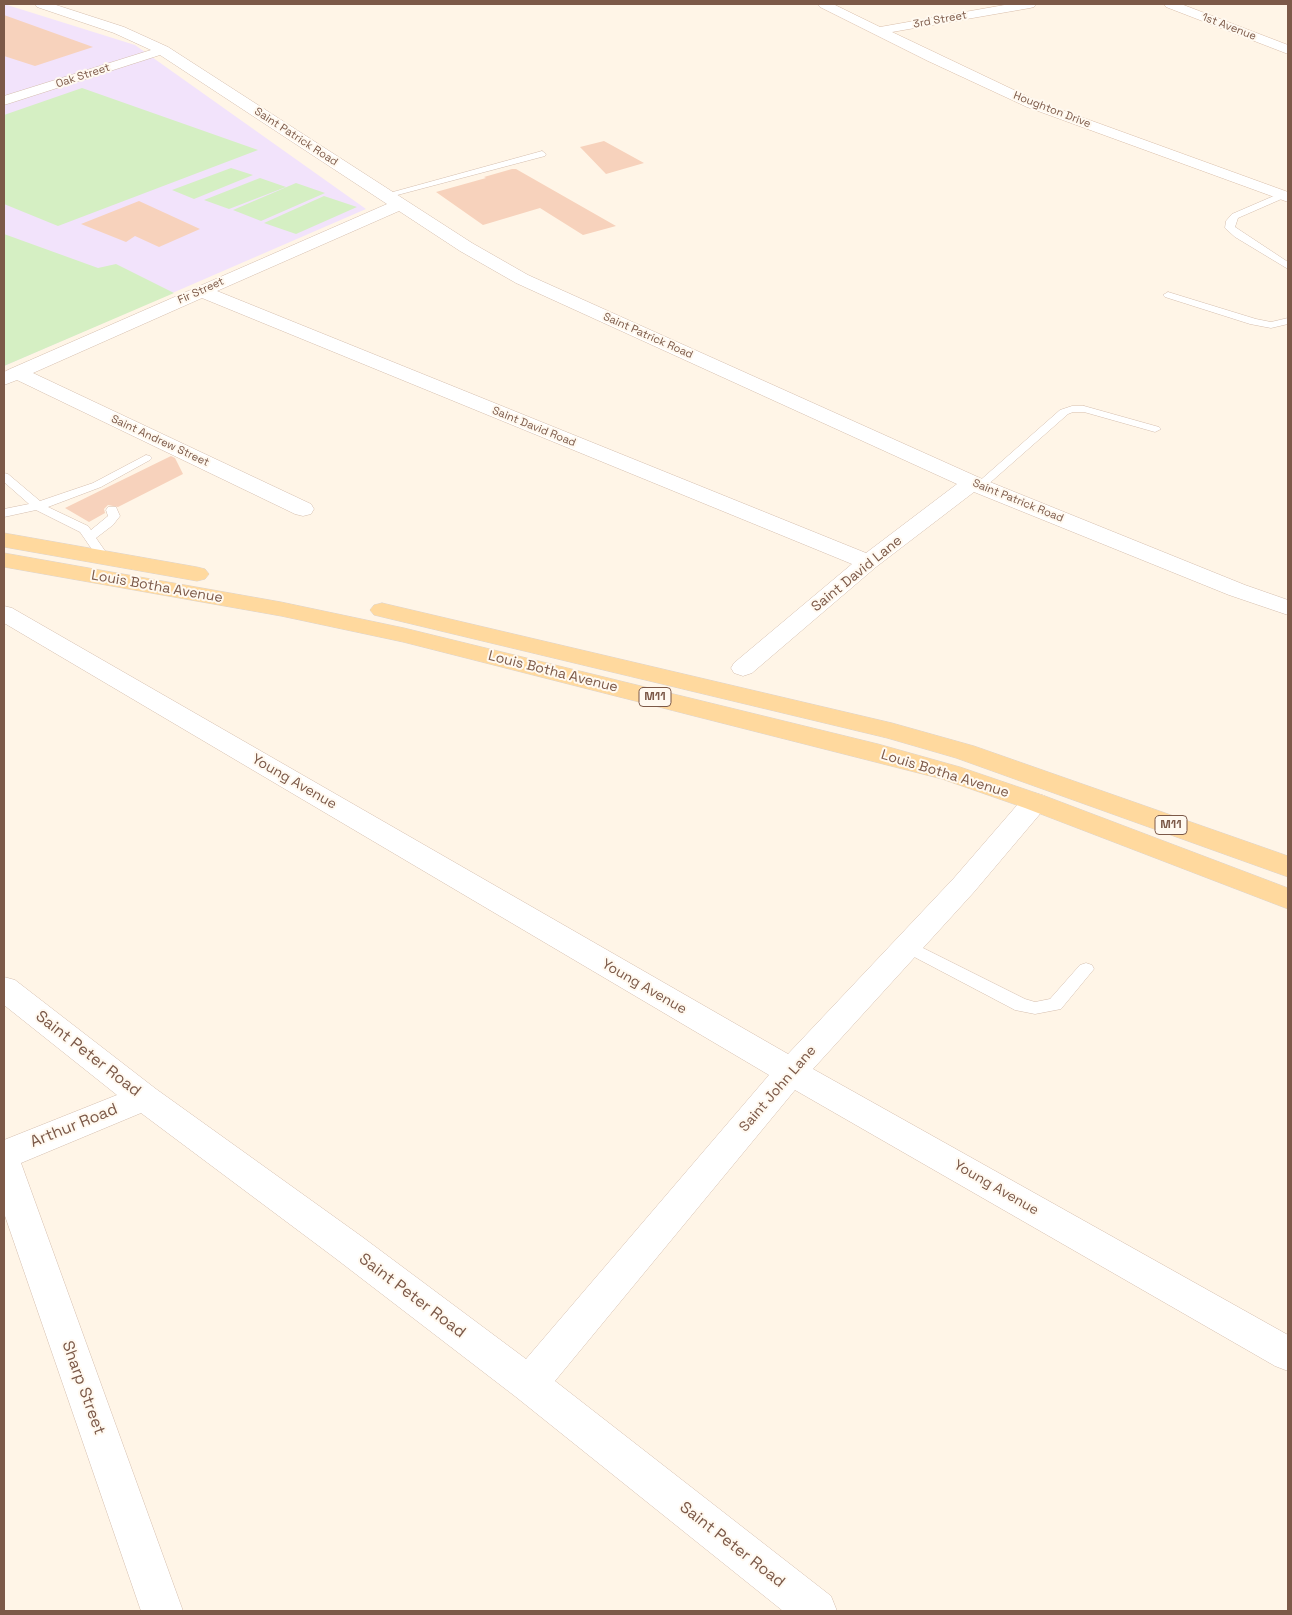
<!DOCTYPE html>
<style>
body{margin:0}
#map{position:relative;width:1292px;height:1615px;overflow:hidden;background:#fff5e7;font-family:"Space Grotesk",sans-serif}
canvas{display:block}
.frame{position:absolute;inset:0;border:5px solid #7c5948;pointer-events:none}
</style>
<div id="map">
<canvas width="1292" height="1615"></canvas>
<div class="frame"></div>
</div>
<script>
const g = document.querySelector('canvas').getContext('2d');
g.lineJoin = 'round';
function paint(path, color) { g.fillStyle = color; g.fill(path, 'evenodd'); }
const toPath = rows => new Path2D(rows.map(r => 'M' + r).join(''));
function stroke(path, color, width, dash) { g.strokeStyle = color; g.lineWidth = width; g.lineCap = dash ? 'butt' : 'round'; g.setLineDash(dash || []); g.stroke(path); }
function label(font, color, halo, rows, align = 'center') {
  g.font = font + ' "Space Grotesk",sans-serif'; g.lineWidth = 4; g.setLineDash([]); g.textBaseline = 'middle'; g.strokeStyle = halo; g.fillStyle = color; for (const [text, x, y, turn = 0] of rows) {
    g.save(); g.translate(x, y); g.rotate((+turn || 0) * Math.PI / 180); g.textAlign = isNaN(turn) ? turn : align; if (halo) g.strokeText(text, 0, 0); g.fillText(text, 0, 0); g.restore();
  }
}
const education = toPath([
 [4,4,135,45,366,209,4,366]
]);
const green = toPath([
 [82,88,258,150,58,226,4,204,4,115],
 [231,168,253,175,194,199,172,190],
 [260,178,286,187,229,209,204,200],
 [296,183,325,193,261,221,233,210],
 [324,196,357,207,296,234,264,223],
 [4,234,98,268,116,264,174,293,4,366]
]);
const building = toPath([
 [4,15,93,47,35,66,4,56],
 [604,141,644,163,606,174,580,147],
 [512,169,516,169,616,226,583,235,540,208,483,225,436,192,486,178,484,177],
 [139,201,200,229,159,247,135,236,126,242,81,224],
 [171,456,175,458,183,474,118,507,108,505,104,509,105,513,89,522,65,508]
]);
const lane = toPath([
 [542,151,546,154,545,156,386,198,382,195,542,151],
 [1283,192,1286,193,1286,197,1238,218,1235,227,1288,262,1288,269,1235,237,1225,228,1226,221,1232,214,1283,192],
 [1168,292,1256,319,1271,322,1288,318,1288,324,1271,328,1250,324,1165,297,1163,295,1168,292],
 [1084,406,1159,427,1161,429,1155,432,1084,412,1073,412,1068,414,984,488,976,488,974,486,976,484,1060,410,1072,406,1084,406],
 [146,455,150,456,152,458,150,460,101,487,48,507,88,526,91,530,108,516,106,510,108,507,116,507,120,516,113,525,96,538,110,558,108,561,100,561,80,532,36,510,4,517,4,509,29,504,4,482,4,473,8,474,40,501,93,483,146,455],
 [907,940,1025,999,1035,1002,1050,999,1080,965,1086,963,1092,965,1094,969,1061,1009,1035,1014,1015,1010,901,950,899,946,901,942,907,940]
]);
const street = toPath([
 [35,4,53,4,124,27,168,47,472,243,528,275,980,478,1245,585,1288,600,1288,615,1229,595,974,492,876,567,752,673,743,676,734,673,731,668,734,663,852,564,202,298,33,373,311,504,314,509,311,514,303,516,295,514,17,380,4,385,4,372,10,369,387,204,160,55,4,105,4,96,151,50,114,33,37,7,35,4],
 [399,211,460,251,516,283,957,484,866,553,217,291,399,211],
 [4,606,12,608,788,1054,954,878,1025,796,1035,793,1045,796,1049,802,1045,808,974,892,813,1069,1288,1335,1288,1371,1275,1366,795,1090,555,1381,831,1596,837,1611,783,1611,516,1397,335,1258,141,1113,21,1163,183,1611,141,1611,4,1213,4,1140,117,1095,4,1005,4,977,15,980,156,1089,361,1236,526,1359,769,1075,4,623,4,606]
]);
const secondary = toPath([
 [818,4,833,4,880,27,1010,4,1036,4,1034,7,1030,8,892,32,1037,101,1288,192,1288,202,1027,107,928,61,820,7,818,4],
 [1164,4,1181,4,1288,45,1288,54,1166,7,1164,4]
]);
const primary = toPath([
 [4,533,197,567,205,569,209,574,205,579,197,581,4,547,4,533],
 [4,553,281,602,404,628,878,744,960,767,1045,796,1288,888,1288,909,1025,808,942,779,403,642,281,616,4,567,4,553],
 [382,603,892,723,974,746,1288,856,1288,877,956,758,887,738,374,615,370,610,374,605,382,603]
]);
const farStreetnames = [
 ["3rd Street",940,20,-10],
 ["1st Avenue",1229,27,21],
 ["Oak Street",83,76,-18],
 ["Houghton Drive",1052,110,21],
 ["Saint Patrick Road",296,137,33],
 ["Fir Street",201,291,-24],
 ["Saint Patrick Road",648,336,24],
 ["Saint David Road",534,427,22],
 ["Saint Andrew Street",160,441,25],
 ["Saint Patrick Road",1018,501,22]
];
const shields = [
 [655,697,32],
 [1171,825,32]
];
const shieldNames = [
 ["M11",655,697],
 ["M11",1171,825]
];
const streetNames = [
 ["Saint David Lane",857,574,-39],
 ["Louis Botha Avenue",157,587,10],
 ["Louis Botha Avenue",553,672,14],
 ["Louis Botha Avenue",945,774,17],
 ["Young Avenue",294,782,30],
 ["Young Avenue",644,987,30],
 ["Saint John Lane",778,1089,-49],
 ["Young Avenue",996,1188,30]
];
const nearStreetnames = [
 ["Saint Peter Road",88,1054,38],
 ["Arthur Road",74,1126,-22],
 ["Saint Peter Road",412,1296,37],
 ["Sharp Street",83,1388,70],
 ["Saint Peter Road",732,1545,38]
];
paint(education, '#f2e3fb');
paint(green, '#d5efc3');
paint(building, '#f7d2bc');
stroke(lane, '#d5beae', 1);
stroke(street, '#d5beae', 1);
stroke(secondary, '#d9beaa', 1);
stroke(primary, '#ddd4cf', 1);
paint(lane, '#fff');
paint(street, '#fff');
paint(secondary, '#fff');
paint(primary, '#ffd99e');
label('11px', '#7c5948', '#fff9f0', farStreetnames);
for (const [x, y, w] of shields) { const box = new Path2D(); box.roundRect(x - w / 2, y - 9.5, w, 19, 4); g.fillStyle = '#fff9f0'; g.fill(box); stroke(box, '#7c5948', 1); }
label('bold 12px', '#7c5948', null, shieldNames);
label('14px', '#7c5948', '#fff9f0', streetNames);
label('16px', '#7c5948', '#fff9f0', nearStreetnames);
</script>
